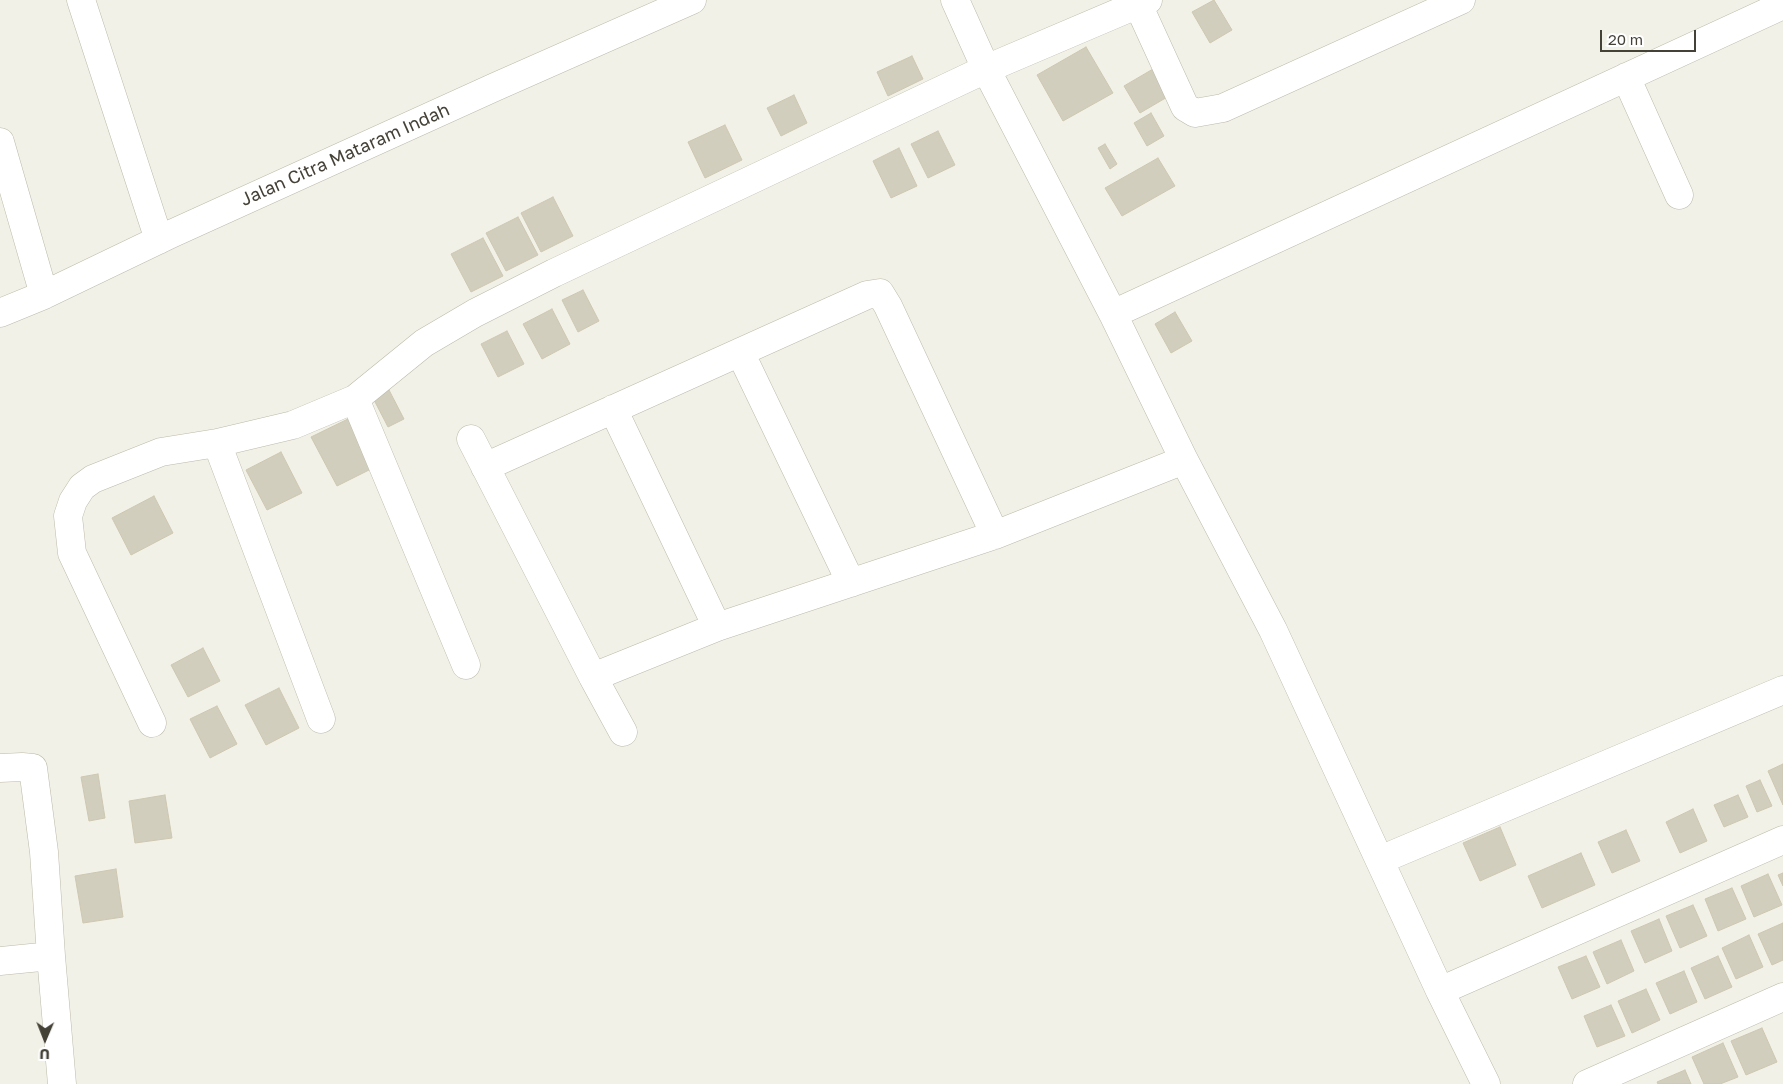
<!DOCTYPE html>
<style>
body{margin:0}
#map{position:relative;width:1783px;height:1084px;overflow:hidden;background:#f2f1e7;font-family:"Golos Text",sans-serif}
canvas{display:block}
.north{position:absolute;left:20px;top:1014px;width:50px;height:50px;-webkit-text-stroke:4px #fff;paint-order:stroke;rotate:181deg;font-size:14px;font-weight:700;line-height:20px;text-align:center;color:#444137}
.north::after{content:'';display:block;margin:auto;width:18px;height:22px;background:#444137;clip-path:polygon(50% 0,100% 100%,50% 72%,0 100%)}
.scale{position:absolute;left:1600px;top:30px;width:96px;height:22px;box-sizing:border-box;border:2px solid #444137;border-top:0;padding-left:6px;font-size:15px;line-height:18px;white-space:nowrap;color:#444137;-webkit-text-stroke:4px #fff;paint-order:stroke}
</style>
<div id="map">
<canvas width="1783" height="1084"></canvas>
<div class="north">U</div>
<div class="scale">20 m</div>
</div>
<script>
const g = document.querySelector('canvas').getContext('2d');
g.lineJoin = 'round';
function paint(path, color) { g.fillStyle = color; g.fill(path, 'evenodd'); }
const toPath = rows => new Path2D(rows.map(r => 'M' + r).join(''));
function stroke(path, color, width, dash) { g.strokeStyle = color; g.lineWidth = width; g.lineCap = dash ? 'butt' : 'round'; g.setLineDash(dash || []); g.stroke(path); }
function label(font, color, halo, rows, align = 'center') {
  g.font = font + ' "Golos Text",sans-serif'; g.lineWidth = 4.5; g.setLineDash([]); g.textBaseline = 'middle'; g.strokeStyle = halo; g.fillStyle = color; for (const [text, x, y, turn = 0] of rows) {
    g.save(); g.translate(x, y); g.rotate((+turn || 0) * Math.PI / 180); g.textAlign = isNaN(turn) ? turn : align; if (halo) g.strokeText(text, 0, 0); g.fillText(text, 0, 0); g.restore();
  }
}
const building = toPath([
 [1214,0,1232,30,1210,43,1192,12,1214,0],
 [1086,47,1113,93,1063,121,1037,75,1086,47],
 [912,56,923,79,888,96,877,72,912,56],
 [1153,69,1169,96,1140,113,1124,86,1153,69],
 [794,95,807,123,781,136,767,108,794,95],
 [1151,113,1164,136,1147,146,1134,123,1151,113],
 [725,125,742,160,705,178,688,142,725,125],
 [938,131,955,165,928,178,911,144,938,131],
 [1105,144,1117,164,1110,169,1098,148,1105,144],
 [899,148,917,186,891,198,873,161,899,148],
 [1158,158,1175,186,1122,216,1105,188,1158,158],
 [553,197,573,236,541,252,521,213,553,197],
 [518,217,538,255,506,271,486,233,518,217],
 [483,238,503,276,471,292,451,254,483,238],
 [583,290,599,321,578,332,562,300,583,290],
 [552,309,570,344,542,359,523,324,552,309],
 [1175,312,1192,341,1171,353,1155,324,1175,312],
 [507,331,524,364,498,377,481,344,507,331],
 [389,390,404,419,388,427,373,398,389,390],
 [348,419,373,468,337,486,311,437,348,419],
 [281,452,302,493,267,510,246,470,281,452],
 [154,496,173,533,131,555,112,518,154,496],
 [203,648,220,681,188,697,171,665,203,648],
 [279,688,299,728,266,745,245,705,279,688],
 [217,706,237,744,210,758,190,719,217,706],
 [1783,764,1783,805,1768,771,1783,764],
 [98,774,105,818,89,821,81,777,98,774],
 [1760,780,1772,806,1757,812,1746,786,1760,780],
 [165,795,172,838,135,843,129,801,165,795],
 [1738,795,1748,817,1724,827,1714,805,1738,795],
 [1693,809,1707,841,1680,853,1666,822,1693,809],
 [1500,827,1516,865,1480,881,1463,843,1500,827],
 [1626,830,1640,861,1612,873,1598,842,1626,830],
 [1581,853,1595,885,1542,908,1528,876,1581,853],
 [116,869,123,917,83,923,75,876,116,869],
 [1783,873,1783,886,1778,875,1783,873],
 [1768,874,1782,905,1754,917,1741,886,1768,874],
 [1732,888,1746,919,1718,931,1705,899,1732,888],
 [1693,905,1707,936,1680,948,1666,916,1693,905],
 [1659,919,1672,951,1645,963,1631,931,1659,919],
 [1783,923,1783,960,1772,965,1758,934,1783,923],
 [1749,935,1763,967,1736,979,1722,948,1749,935],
 [1621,940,1634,971,1607,984,1593,952,1621,940],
 [1586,956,1600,987,1572,999,1558,967,1586,956],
 [1718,956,1732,987,1705,999,1691,968,1718,956],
 [1684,971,1697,1002,1670,1014,1656,983,1684,971],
 [1646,989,1660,1020,1632,1033,1618,1001,1646,989],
 [1611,1005,1625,1036,1597,1047,1584,1016,1611,1005],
 [1762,1028,1777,1062,1746,1075,1731,1041,1762,1028],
 [1723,1043,1738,1077,1720,1084,1704,1084,1692,1057,1723,1043],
 [1685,1070,1691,1084,1658,1084,1657,1082,1685,1070]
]);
const minor = toPath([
 [81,0,159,240],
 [955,0,986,69,1113,314,1184,460,1273,630,1440,991,1486,1084],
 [1136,0,1185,107,1195,113,1223,108,1461,0],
 [1626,77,1679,195],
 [0,142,44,295],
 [0,313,44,295,171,234,495,87,692,0],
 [1113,314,1783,5],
 [740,352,851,583],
 [355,399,466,665],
 [613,409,717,627],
 [471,439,593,677,717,627,995,535,1184,460],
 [217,443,321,719],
 [485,467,867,295,880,293,888,306,995,535],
 [593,677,623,732],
 [152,723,72,553,68,516,73,501,82,487,93,479,161,452,217,443,293,425,355,399,424,343,475,313,554,273,986,69,1148,0],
 [0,768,22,767,33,768,44,852,51,956,62,1084],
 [1380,860,1783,690],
 [0,961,51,956],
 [1440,991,1783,840],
 [1587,1084,1783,997]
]);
const streetNames = [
 ["Jalan Citra Mataram Indah",345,155,-24]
];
paint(building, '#d2cebd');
stroke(building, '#cdc7b1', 1);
stroke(minor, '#bcbaaa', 29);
stroke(minor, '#fff', 28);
label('18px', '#444137', '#fff', streetNames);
</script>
